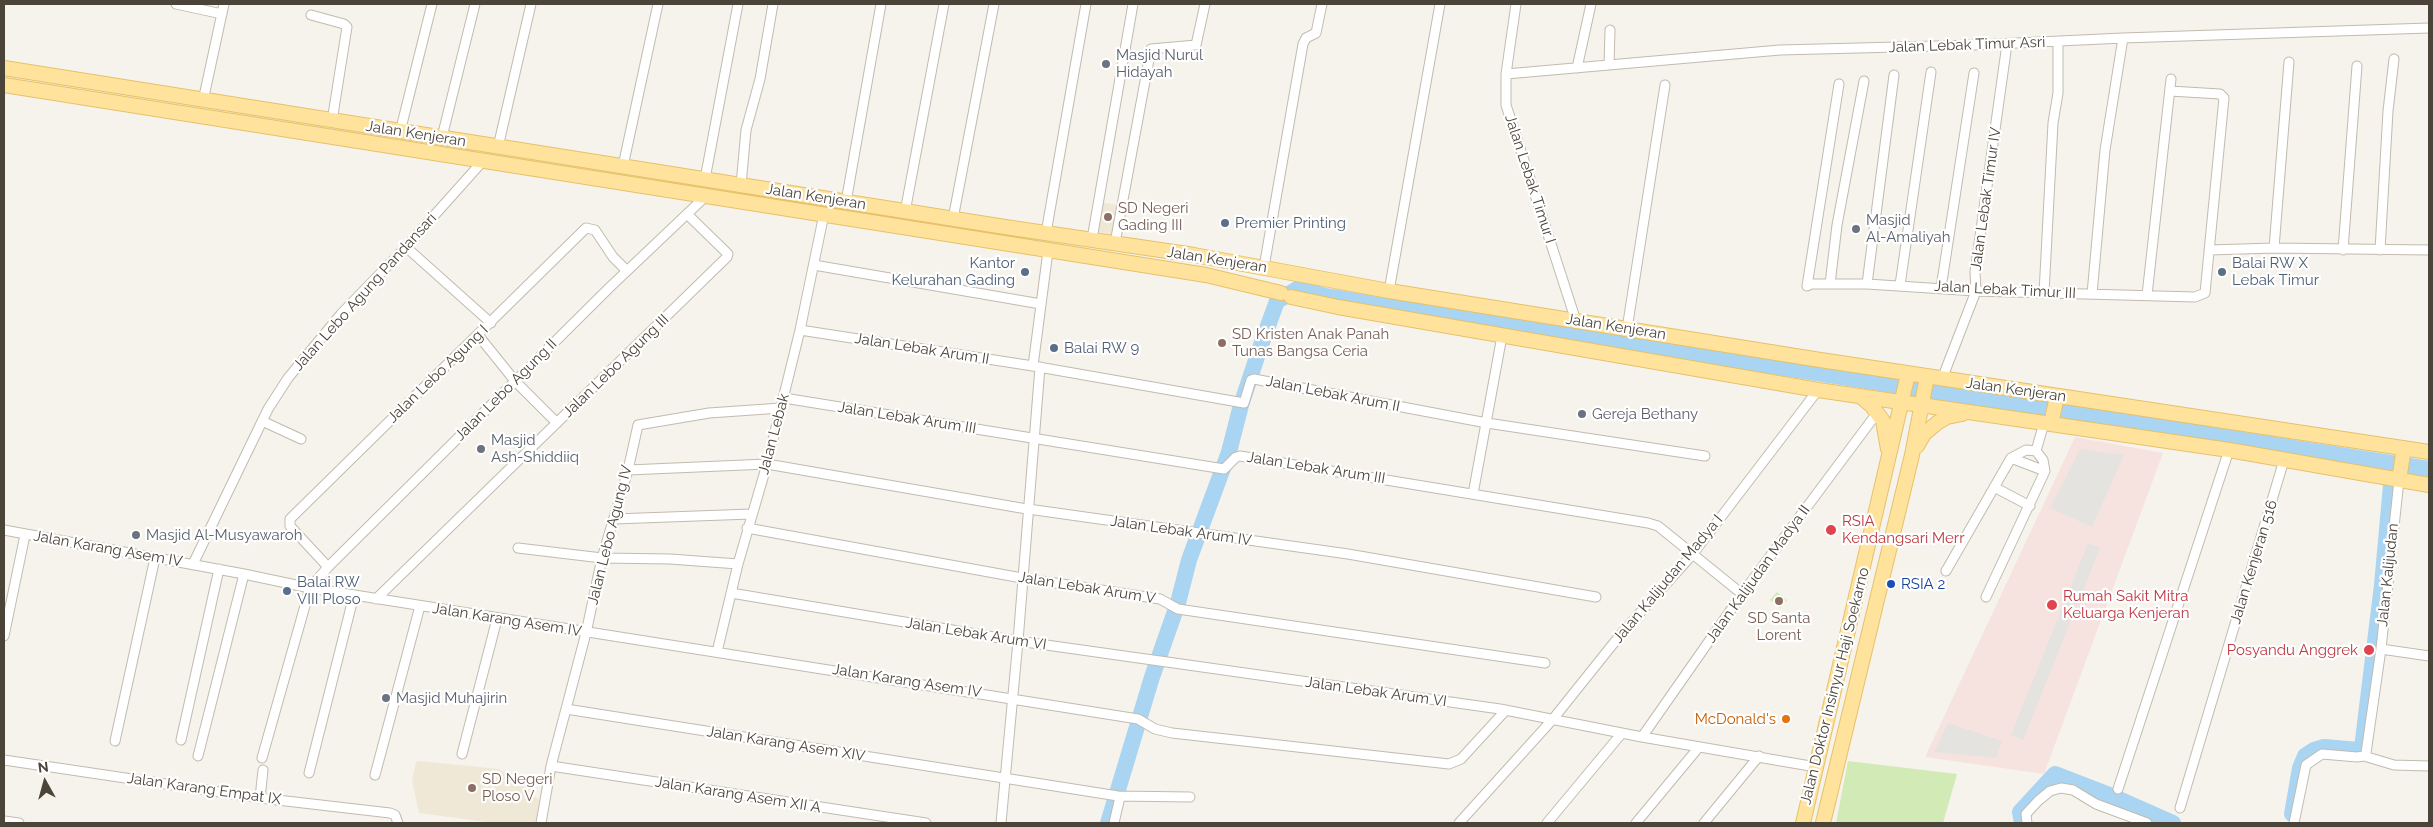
<!DOCTYPE html>
<style>
body{margin:0}
#map{position:relative;width:2433px;height:827px;overflow:hidden;background:#f6f3ec;font-family:Raleway,sans-serif}
canvas{display:block}
.frame{position:absolute;inset:0;border:5px solid #4b4439;pointer-events:none}
.north{position:absolute;left:20px;top:757px;width:50px;height:50px;-webkit-text-stroke:4px #fff;paint-order:stroke;rotate:353deg;font-size:14px;font-weight:700;line-height:20px;text-align:center;color:#4b4439}
.north::after{content:'';display:block;margin:auto;width:18px;height:22px;background:#4b4439;clip-path:polygon(50% 0,100% 100%,50% 72%,0 100%)}
</style>
<div id="map">
<canvas width="2433" height="827"></canvas>
<div class="frame"></div>
<div class="north">N</div>
</div>
<script>
const g = document.querySelector('canvas').getContext('2d');
g.lineJoin = 'round';
function paint(path, color) { g.fillStyle = color; g.fill(path, 'evenodd'); }
const toPath = rows => new Path2D(rows.map(r => 'M' + r).join(''));
function stroke(path, color, width, dash) { g.strokeStyle = color; g.lineWidth = width; g.lineCap = dash ? 'butt' : 'round'; g.setLineDash(dash || []); g.stroke(path); }
function label(font, color, halo, rows, align = 'center') {
  g.font = font + ' Raleway,sans-serif'; g.lineWidth = 4.5; g.setLineDash([]); g.textBaseline = 'middle'; g.strokeStyle = halo; g.fillStyle = color; for (const [text, x, y, turn = 0] of rows) {
    g.save(); g.translate(x, y); g.rotate((+turn || 0) * Math.PI / 180); g.textAlign = isNaN(turn) ? turn : align; if (halo) g.strokeText(text, 0, 0); g.fillText(text, 0, 0); g.restore();
  }
}
const education = toPath([
 [1099,202,1120,205,1115,235,1099,232,1095,229],
 [419,761,499,769,501,771,529,776,532,795,539,799,536,823,494,823,419,813,412,781,416,762]
]);
const medical = toPath([
 [2075,437,2163,453,2044,774,1925,757]
]);
const green = toPath([
 [1777,592,1787,600,1780,608,1770,600],
 [1848,761,1957,774,1943,823,1836,823]
]);
const parking = toPath([
 [2080,449,2124,455,2092,527,2050,508],
 [2088,543,2100,548,2023,740,2011,735],
 [1948,723,2002,741,1996,758,1934,752]
]);
const river = toPath([
 [2292,814,2300,768,2305,756,2314,750,2324,747,2359,750,2362,748,2382,585,2391,485],
 [1108,823,1152,677,1178,603,1189,560,1229,452,1241,405,1260,348,1277,301,1299,288,1325,296,2429,469],
 [2022,823,2020,812,2055,774,2112,796,2173,823]
]);
const street = toPath([
 [176,4,222,14],
 [1516,4,1506,74,1506,105,1576,321],
 [311,15,344,24,347,27,332,121],
 [1609,65,1610,30],
 [1577,68,1591,4],
 [1506,74,1780,50,1975,45,2123,38,2429,28],
 [1839,84,1807,286,1811,284,1867,284,1976,291,2195,297,2205,293,2224,98,2220,94,2170,91],
 [203,101,224,4],
 [400,132,432,4],
 [442,137,475,4],
 [498,147,531,4],
 [623,166,658,4],
 [705,179,738,4],
 [741,185,746,130,760,79,773,4],
 [846,202,881,4],
 [905,212,944,4],
 [953,219,994,4],
 [1046,233,1086,4],
 [1092,239,1133,4],
 [1115,243,1151,49,1196,45,1205,4],
 [406,247,491,323],
 [2274,248,2289,62],
 [2209,250,2274,248,2429,250],
 [2343,250,2357,66],
 [2380,250,2388,111,2394,59],
 [814,265,1041,304],
 [1264,267,1303,44,1306,38,1316,33,1322,4],
 [1830,284,1837,225,1864,81],
 [1867,284,1894,75],
 [1900,285,1931,72],
 [1941,288,1974,73],
 [1389,291,1440,4],
 [2044,293,2053,123,2058,93,2058,42],
 [2092,294,2105,150,2123,38],
 [2147,295,2171,79],
 [1627,329,1665,85],
 [800,330,1033,366,1244,403,1251,380,1254,379,1487,423,1705,456],
 [478,335,515,381,557,423],
 [1033,366,1048,251],
 [1942,379,1976,291,1975,272,2007,44],
 [784,398,1224,469,1236,457,1240,456,1648,523,1658,526,1742,594],
 [262,421,301,439],
 [2036,451,2044,423],
 [2011,458,2045,471],
 [628,470,767,464,1021,508,1348,554,1596,597],
 [1994,487,2030,506],
 [1473,494,1502,336],
 [614,519,751,514],
 [747,528,1022,578,1160,599,1178,609,1545,663],
 [4,530,244,574,310,588,1138,719,1155,729,1172,733,1449,764,1461,759,1505,711],
 [518,548,602,558,670,559,738,564],
 [193,564,268,409,288,378,341,314,406,247,482,162],
 [328,567,290,526,290,519,586,228,595,230,613,257,627,271],
 [1946,571,2011,458,2026,450,2036,451,2043,460,2045,471,1986,597],
 [731,593,1018,641,1500,709,1642,737,1816,767],
 [376,599,727,257,728,254,688,215],
 [4,636,25,535],
 [2381,649,2429,656],
 [717,652,738,564,767,464,800,330,824,214],
 [566,709,1118,796,1190,797],
 [1642,737,1742,594,1877,413],
 [181,740,219,569],
 [115,741,155,558],
 [462,754,497,619],
 [198,756,244,574],
 [2364,756,2394,765,2429,766],
 [262,758,310,588,328,567,609,288,707,195],
 [4,760,260,798,390,813,395,815,398,823],
 [551,766,926,823],
 [309,773,354,595],
 [375,775,420,606],
 [2118,789,2229,450],
 [260,798,263,770],
 [2180,808,2284,460],
 [4,821,19,823],
 [541,823,551,766,586,633,602,558,628,470,638,425,709,413,781,408],
 [1001,823,1018,641,1040,367],
 [1114,823,1120,797],
 [1459,823,1553,719,1621,634,1692,555,1818,390],
 [1547,823,1622,733],
 [1636,823,1699,747],
 [1704,823,1759,756],
 [2027,823,2026,814,2038,801,2050,791,2061,788,2073,790,2096,804,2147,823],
 [2294,823,2306,765,2322,754,2357,757,2364,756,2366,753,2381,649,2399,480]
]);
const primary = toPath([
 [4,68,1005,227,1194,255,1389,291,1814,359,2429,452],
 [4,85,1206,275,1281,293],
 [1291,297,1338,307,1818,390,2229,450,2429,485],
 [1860,396,1871,405,1883,421,1888,449],
 [2051,424,2057,396],
 [1917,446,1924,434,1937,423,1947,417,1962,414],
 [2399,480,2404,448],
 [1803,823,1908,374],
 [1823,823,1912,455,1927,377]
]);
const markers = [
 [1106,64,5,"#6b7280"],
 [1108,217,5,"#8d6e63"],
 [1225,223,5,"#5c6f8a"],
 [1856,229,5,"#6b7280"],
 [1025,272,5,"#5c6f8a"],
 [2222,272,5,"#5c6f8a"],
 [1222,343,5,"#8d6e63"],
 [1054,348,5,"#5c6f8a"],
 [1582,414,5,"#6b7280"],
 [481,449,5,"#6b7280"],
 [1831,530,6,"#e0444e"],
 [136,535,5,"#6b7280"],
 [1891,584,5,"#1a4fb4"],
 [287,591,5,"#5c6f8a"],
 [1779,601,5,"#8d6e63"],
 [2052,605,6,"#e0444e"],
 [2369,650,6,"#e0444e"],
 [386,698,5,"#6b7280"],
 [1786,719,5,"#e8710a"],
 [472,788,5,"#8d6e63"]
];
const streetNames = [
 ["Jalan Lebak Timur Asri",1967,45,-2],
 ["Jalan Kenjeran",416,134,9],
 ["Jalan Lebak Timur I",1530,179,72],
 ["Jalan Kenjeran",816,197,9],
 ["Jalan Lebak Timur IV",1986,199,-82],
 ["Jalan Kenjeran",1217,260,9],
 ["Jalan Lebak Timur III",2005,290,3],
 ["Jalan Lebo Agung Pandansari",365,292,-48],
 ["Jalan Kenjeran",1616,327,9],
 ["Jalan Lebak Arum II",922,349,9],
 ["Jalan Lebo Agung III",616,366,-44],
 ["Jalan Lebo Agung I",438,374,-44],
 ["Jalan Lebo Agung II",506,390,-45],
 ["Jalan Kenjeran",2016,390,8],
 ["Jalan Lebak Arum II",1333,394,11],
 ["Jalan Lebak Arum III",907,418,9],
 ["Jalan Lebak",774,434,-75],
 ["Jalan Lebak Arum III",1316,468,9],
 ["Jalan Lebak Arum IV",1181,531,8],
 ["Jalan Lebo Agung IV",610,535,-76],
 ["Jalan Karang Asem IV",108,549,10],
 ["Jalan Kenjeran 516",2254,562,-73],
 ["Jalan Kalijudan Madya II",1758,574,-54],
 ["Jalan Kalijudan",2388,575,-84],
 ["Jalan Kalijudan Madya I",1668,579,-50],
 ["Jalan Lebak Arum V",1087,588,9],
 ["Jalan Karang Asem IV",507,620,9],
 ["Jalan Lebak Arum VI",976,634,9],
 ["Jalan Karang Asem IV",907,681,9],
 ["Jalan Doktor Insinyur Haji Soekarno",1835,686,-76],
 ["Jalan Lebak Arum VI",1376,692,8],
 ["Jalan Karang Asem XIV",786,744,9],
 ["Jalan Karang Empat IX",204,789,8],
 ["Jalan Karang Asem XII A",738,795,9]
];
const worshipNames = [
 ["Masjid Nurul",1116,55],
 ["Hidayah",1116,72],
 ["Masjid",1866,220],
 ["Al-Amaliyah",1866,237],
 ["Gereja Bethany",1592,414],
 ["Masjid",491,440],
 ["Ash-Shiddiiq",491,457],
 ["Masjid Al-Musyawaroh",146,535],
 ["Masjid Muhajirin",396,698]
];
const educationNames = [
 ["SD Negeri",1118,208],
 ["Gading III",1118,225],
 ["SD Kristen Anak Panah",1232,334],
 ["Tunas Bangsa Ceria",1232,351],
 ["SD Santa",1779,618,"center"],
 ["Lorent",1779,635,"center"],
 ["SD Negeri",482,779],
 ["Ploso V",482,796]
];
const serviceNames = [
 ["Premier Printing",1235,223],
 ["Kantor",1015,263,"right"],
 ["Kelurahan Gading",1015,280,"right"],
 ["Balai RW X",2232,263],
 ["Lebak Timur",2232,280],
 ["Balai RW 9",1064,348],
 ["Balai RW",297,582],
 ["VIII Ploso",297,599]
];
const healthNames = [
 ["RSIA",1842,521],
 ["Kendangsari Merr",1842,538],
 ["Rumah Sakit Mitra",2063,596],
 ["Keluarga Kenjeran",2063,613],
 ["Posyandu Anggrek",2358,650,"right"]
];
const transitNames = [
 ["RSIA 2",1901,584]
];
const foodNames = [
 ["McDonald's",1776,719]
];
paint(education, '#efe8d6');
paint(medical, '#f6e3e0');
paint(green, '#d2eab5');
paint(parking, '#e5e3e0');
stroke(river, '#a9d4f2', 16);
stroke(street, '#c2bbae', 11);
stroke(primary, '#e6c16a', 16);
stroke(street, '#fff', 9);
stroke(primary, '#ffe39c', 14);
for (const [x, y, r, color] of markers) { const dot = new Path2D(); dot.arc(x, y, r, 0, 2 * Math.PI); g.fillStyle = color; g.fill(dot); stroke(dot, '#fff', 2); }
label('15px', '#4b4439', '#fff', streetNames);
label('15px', '#5b616d', '#fff', worshipNames, 'left');
label('15px', '#785e54', '#fff', educationNames, 'left');
label('15px', '#4e5e75', '#fff', serviceNames, 'left');
label('15px', '#be3a42', '#fff', healthNames, 'left');
label('15px', '#164399', '#fff', transitNames, 'left');
label('15px', '#c56008', '#fff', foodNames, 'right');
</script>
